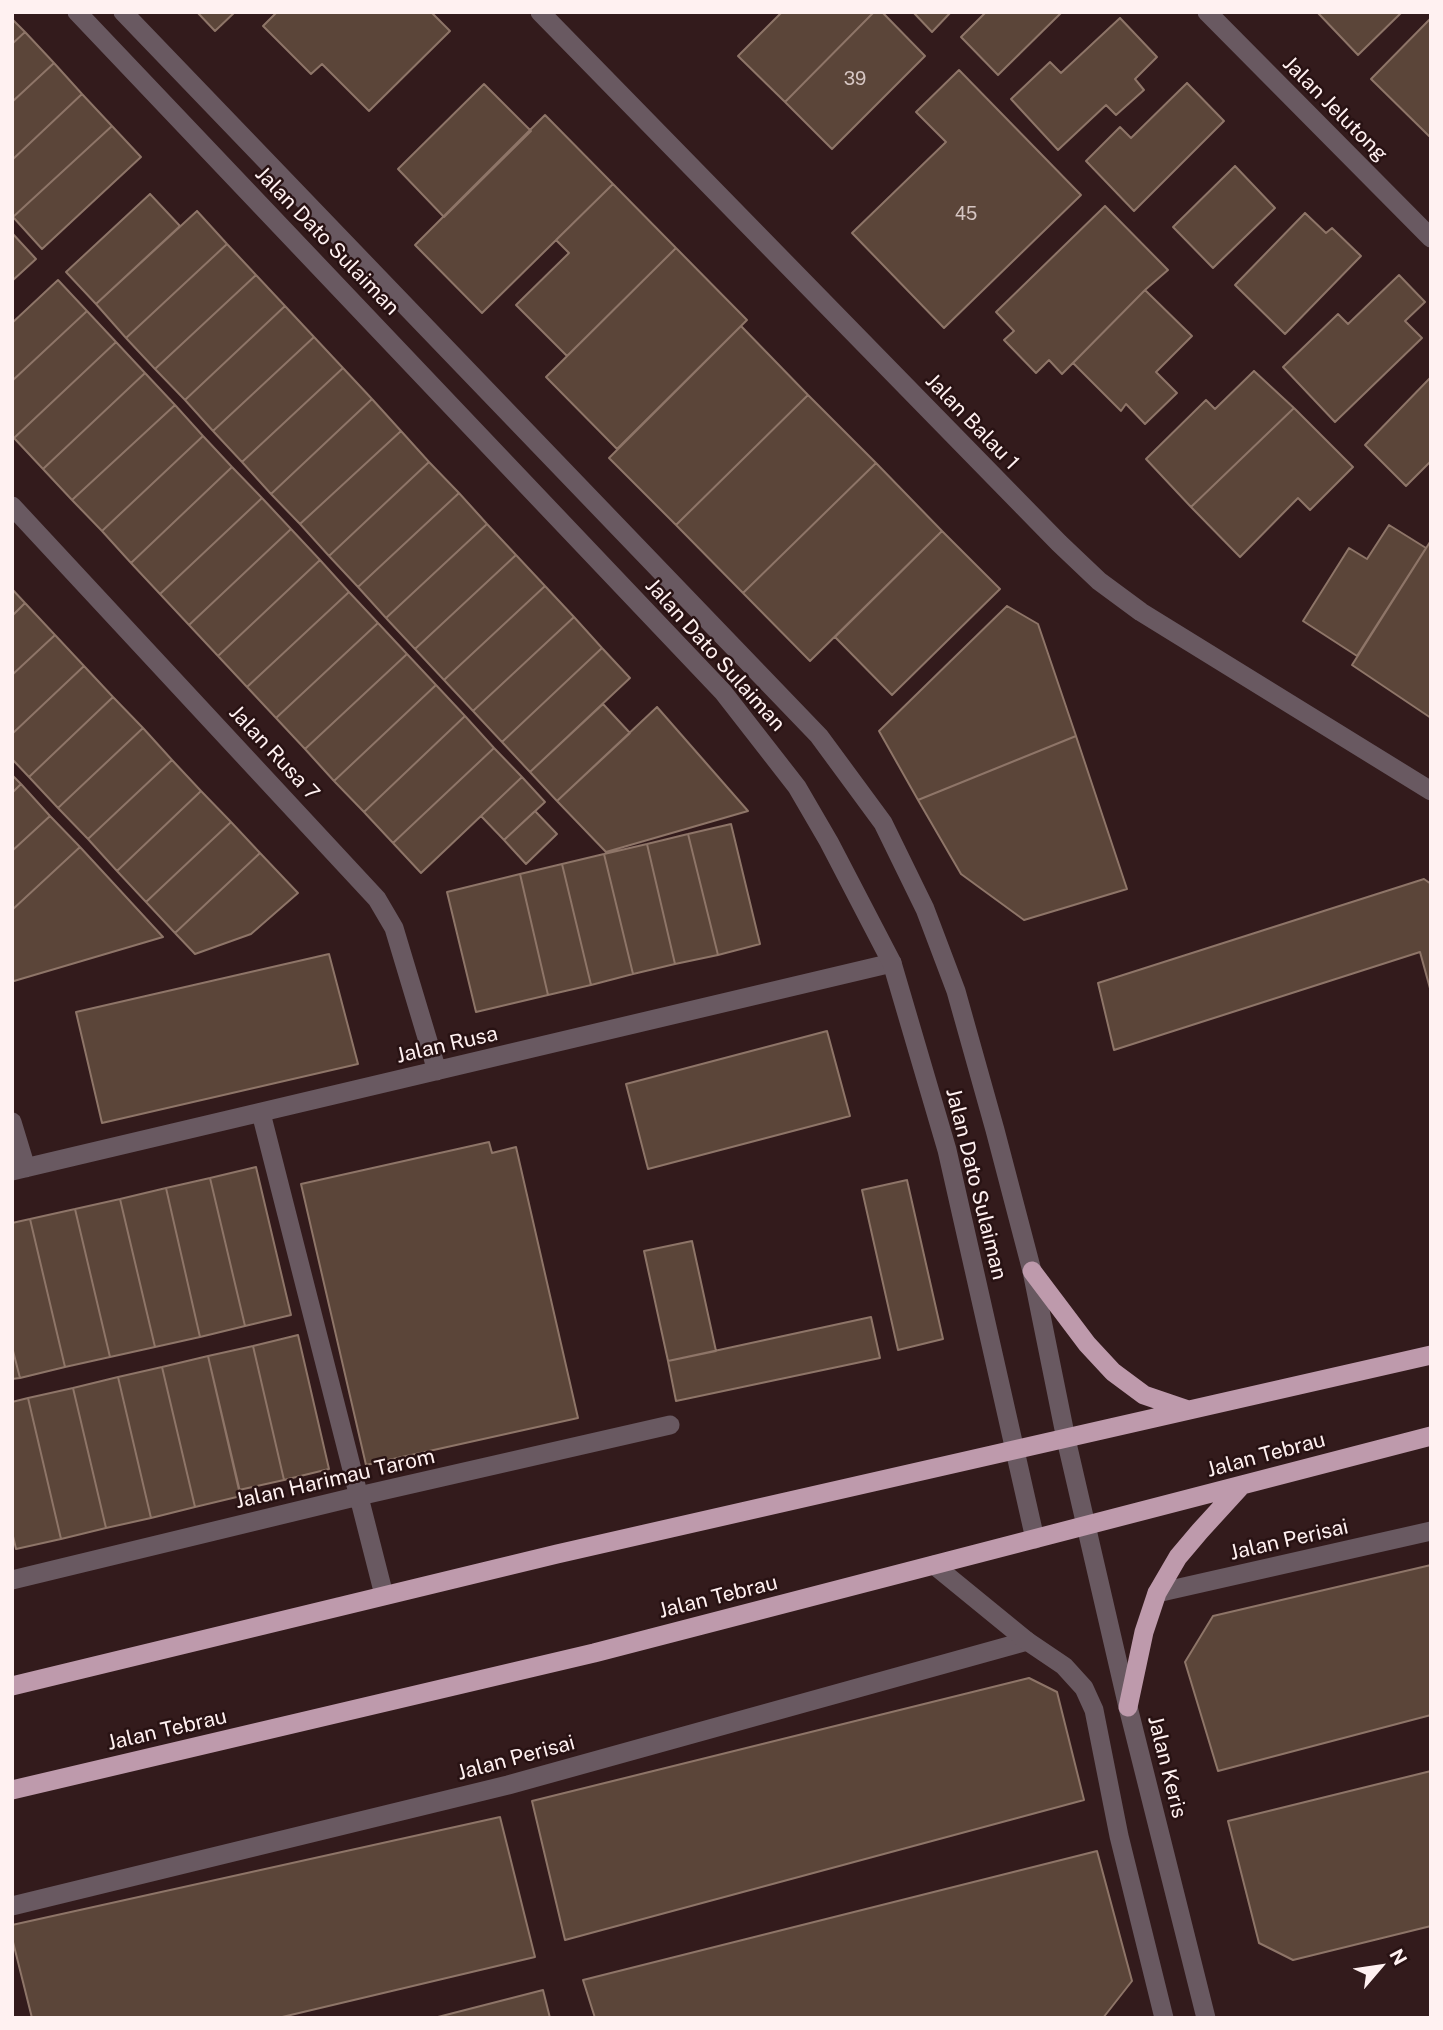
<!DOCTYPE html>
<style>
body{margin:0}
#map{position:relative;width:1443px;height:2030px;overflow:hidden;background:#331b1c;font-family:"Public Sans",sans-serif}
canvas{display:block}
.frame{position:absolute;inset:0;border:14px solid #fff1f1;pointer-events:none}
.north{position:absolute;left:1345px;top:1932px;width:70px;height:70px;-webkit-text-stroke:5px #281213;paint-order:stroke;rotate:61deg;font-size:19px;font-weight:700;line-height:28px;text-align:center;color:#fff1f1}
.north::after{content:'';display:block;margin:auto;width:24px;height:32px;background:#fff1f1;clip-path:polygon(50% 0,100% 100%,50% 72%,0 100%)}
</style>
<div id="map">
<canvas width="1443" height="2030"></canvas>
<div class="frame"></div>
<div class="north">N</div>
</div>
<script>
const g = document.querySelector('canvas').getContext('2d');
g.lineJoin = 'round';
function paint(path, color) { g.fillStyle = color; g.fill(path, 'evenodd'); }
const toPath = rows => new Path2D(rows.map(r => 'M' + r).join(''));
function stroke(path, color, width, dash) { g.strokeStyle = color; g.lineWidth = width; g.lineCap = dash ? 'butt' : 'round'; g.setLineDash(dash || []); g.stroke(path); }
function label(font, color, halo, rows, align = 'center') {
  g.font = font + ' "Public Sans",sans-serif'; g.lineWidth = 5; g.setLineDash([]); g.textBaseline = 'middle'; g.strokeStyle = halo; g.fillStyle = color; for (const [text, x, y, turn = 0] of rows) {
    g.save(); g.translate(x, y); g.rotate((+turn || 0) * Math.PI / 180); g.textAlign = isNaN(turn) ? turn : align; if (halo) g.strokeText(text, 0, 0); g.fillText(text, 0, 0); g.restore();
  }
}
const building = toPath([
 [197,12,235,12,215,31,197,12],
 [277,12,431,12,450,31,369,111,322,64,311,74,263,26,277,12],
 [782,12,874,12,785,102,738,56,782,12],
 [874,12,882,12,925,56,832,149,785,102,874,12],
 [913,12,951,12,932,32,913,12],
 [986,12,1062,12,998,75,961,37,986,12],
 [1319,12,1402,12,1358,55,1318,13,1319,12],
 [1120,18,1157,57,1135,79,1144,90,1116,115,1106,105,1058,150,1011,99,1050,62,1061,73,1120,18],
 [1431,18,1431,134,1429,136,1371,79,1431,18],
 [12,19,25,32,12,44,12,19],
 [25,32,54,63,12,102,12,44,25,32],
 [54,63,82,94,12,160,12,102,54,63],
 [959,70,1081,195,944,328,852,233,946,142,916,112,959,70],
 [1187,83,1224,121,1134,211,1086,161,1120,127,1131,138,1187,83],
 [484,84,531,131,444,217,398,169,484,84],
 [82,94,112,126,13,217,12,160,82,94],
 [545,115,613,184,482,313,415,245,545,115],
 [112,126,141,157,42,249,13,217,112,126],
 [1235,166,1275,208,1213,268,1173,227,1235,166],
 [613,184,676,248,567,356,516,305,569,253,556,240,613,184],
 [150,194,180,226,96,304,66,272,150,194],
 [1105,206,1168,270,1145,290,1062,374,1049,360,1036,373,1004,340,1014,331,996,312,1105,206],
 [197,211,227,244,126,338,96,304,197,211],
 [1305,213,1326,233,1332,228,1361,256,1285,334,1235,285,1305,213],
 [12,233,36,259,12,281,12,233],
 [227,244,256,275,155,369,126,338,227,244],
 [676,248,747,320,617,449,546,377,676,248],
 [256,275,285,306,185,400,155,369,256,275],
 [1399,275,1425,302,1405,321,1422,338,1335,422,1283,367,1338,314,1348,324,1399,275],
 [58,280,87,311,12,381,12,323,58,280],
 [1145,290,1192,336,1156,372,1177,393,1145,424,1126,404,1121,411,1073,363,1145,290],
 [285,306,314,337,213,431,185,400,285,306],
 [87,311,116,342,14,438,12,436,12,381,87,311],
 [741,326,808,395,676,525,609,458,741,326],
 [314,337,343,368,242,462,213,431,314,337],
 [116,342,145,373,43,469,14,438,116,342],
 [343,368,372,399,271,494,242,462,343,368],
 [1254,371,1294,408,1191,507,1146,459,1206,400,1215,409,1254,371],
 [145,373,175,405,72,500,43,469,145,373],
 [1431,377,1431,461,1406,486,1365,445,1431,377],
 [808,395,876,463,743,593,676,525,808,395],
 [372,399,401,431,300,524,271,494,372,399],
 [175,405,203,436,102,531,72,500,175,405],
 [1294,408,1353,467,1310,510,1298,498,1240,557,1191,507,1294,408],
 [401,431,429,462,329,556,300,524,401,431],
 [203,436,232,467,131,563,102,531,203,436],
 [429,462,459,493,358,587,329,556,429,462],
 [876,463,942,531,810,661,743,593,876,463],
 [232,467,262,498,160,594,131,563,232,467],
 [459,493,487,524,386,618,358,587,459,493],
 [262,498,291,529,189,625,160,594,262,498],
 [487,524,516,555,415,649,386,618,487,524],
 [1389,525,1426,548,1357,656,1303,621,1349,548,1367,559,1389,525],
 [291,529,320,560,218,656,189,625,291,529],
 [942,531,1000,589,892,695,835,637,942,531],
 [1430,542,1431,542,1431,718,1352,665,1430,542],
 [516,555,545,586,444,680,415,649,516,555],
 [320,560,349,592,247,687,218,656,320,560],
 [545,586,574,617,473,711,444,680,545,586],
 [12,589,25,603,12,616,12,589],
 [349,592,378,623,276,718,247,687,349,592],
 [25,603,55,635,12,675,12,616,25,603],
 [1007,606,1038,624,1076,736,918,800,879,731,1007,606],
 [574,617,602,648,502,742,473,711,574,617],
 [378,623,407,654,305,749,276,718,378,623],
 [55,635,84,666,12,734,12,675,55,635],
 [602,648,630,678,530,772,502,742,602,648],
 [407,654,436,685,334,781,305,749,407,654],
 [84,666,113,697,29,777,12,759,12,734,84,666],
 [436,685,465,716,364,812,334,781,436,685],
 [113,697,143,728,58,808,29,777,113,697],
 [603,704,630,733,557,801,530,772,603,704],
 [657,707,748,811,606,852,557,801,657,707],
 [465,716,494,748,393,843,364,812,465,716],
 [143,728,172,760,88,839,58,808,143,728],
 [1076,736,1127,889,1024,920,961,874,918,800,1076,736],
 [494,748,522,777,421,873,393,843,494,748],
 [172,760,201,791,117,871,88,839,172,760],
 [12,775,21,784,12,793,12,775],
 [522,777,545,802,504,840,481,816,522,777],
 [21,784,50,816,12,851,12,793,21,784],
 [201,791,231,822,146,902,117,871,201,791],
 [535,811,557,834,526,864,504,840,535,811],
 [50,816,80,847,12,910,12,851,50,816],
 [231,822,260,853,175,933,146,902,231,822],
 [731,824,760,944,718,955,688,834,731,824],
 [688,834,718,955,675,964,647,844,688,834],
 [647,844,675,964,633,974,604,854,647,844],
 [80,847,163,937,14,981,12,979,12,910,80,847],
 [260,853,298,893,251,934,195,954,175,933,260,853],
 [604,854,633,974,591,985,562,864,604,854],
 [562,864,591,985,548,995,520,874,562,864],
 [520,874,548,995,476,1012,447,892,520,874],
 [1424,879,1431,884,1431,992,1420,952,1114,1050,1098,983,1424,879],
 [329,954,358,1064,102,1123,76,1012,329,954],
 [827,1031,850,1116,648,1169,626,1084,827,1031],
 [489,1142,492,1153,516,1147,578,1418,366,1465,301,1184,489,1142],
 [256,1167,291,1315,245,1326,210,1178,256,1167],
 [210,1178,245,1326,200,1337,166,1188,210,1178],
 [907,1180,943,1339,898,1350,862,1190,907,1180],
 [166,1188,200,1337,155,1347,120,1199,166,1188],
 [120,1199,155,1347,110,1357,75,1209,120,1199],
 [75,1209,110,1357,65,1367,30,1219,75,1209],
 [30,1219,65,1367,20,1378,12,1347,12,1223,30,1219],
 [692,1241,716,1351,668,1361,644,1251,692,1241],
 [871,1317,880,1358,676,1401,668,1361,871,1317],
 [298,1335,329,1469,284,1480,253,1346,298,1335],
 [253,1346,284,1480,239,1490,208,1356,253,1346],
 [12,1347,20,1378,12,1379,12,1347],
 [208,1356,241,1496,195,1507,162,1367,208,1356],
 [162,1367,195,1507,151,1518,118,1377,162,1367],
 [118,1377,151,1518,106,1528,73,1388,118,1377],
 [73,1388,106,1528,61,1539,28,1398,73,1388],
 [28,1398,61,1539,16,1549,12,1532,12,1402,28,1398],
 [1431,1565,1431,1715,1218,1771,1185,1662,1213,1616,1431,1565],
 [1029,1678,1057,1692,1084,1800,565,1940,532,1801,1029,1678],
 [1431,1771,1431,1926,1293,1960,1259,1943,1228,1821,1431,1771],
 [500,1817,535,1957,278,2018,32,2018,12,1938,12,1925,500,1817],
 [1097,1851,1132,1981,1103,2018,595,2018,583,1980,1097,1851],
 [543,1990,550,2018,434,2018,543,1990]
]);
const minor = toPath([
 [540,12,1059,543,1099,581,1141,612,1431,791],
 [1207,12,1431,238],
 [12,506,377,899,394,928,437,1071],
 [261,1113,384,1595],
 [12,1122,26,1168],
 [12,1171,892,963],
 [12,1580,359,1496,670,1425],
 [1157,1593,1431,1531],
 [12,1906,508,1785,1027,1641]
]);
const tertiary = toPath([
 [77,12,723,692,797,787,829,842,892,963,947,1150,1035,1539],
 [123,12,819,736,883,823,925,909,956,991,995,1130,1032,1271,1066,1439,1128,1707,1206,2018],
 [934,1565,1027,1641,1064,1666,1084,1688,1094,1710,1119,1836,1164,2018]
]);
const trunk = toPath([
 [1032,1271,1087,1344,1113,1372,1144,1395,1188,1410],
 [12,1686,557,1554,1431,1355],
 [1128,1707,1144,1632,1157,1593,1178,1557,1200,1531,1242,1485],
 [12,1790,594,1653,1431,1436]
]);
const numberNames = [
 ["39",855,79],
 ["45",966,214]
];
const streetNames = [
 ["Jalan Jelutong",1335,109,45],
 ["Jalan Dato Sulaiman",327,241,46],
 ["Jalan Balau 1",972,422,46],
 ["Jalan Dato Sulaiman",715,655,48],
 ["Jalan Rusa 7",274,753,47],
 ["Jalan Rusa",447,1045,-13],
 ["Jalan Dato Sulaiman",976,1184,76],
 ["Jalan Tebrau",1266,1455,-15],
 ["Jalan Harimau Tarom",335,1479,-13],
 ["Jalan Perisai",1289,1540,-13],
 ["Jalan Tebrau",718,1597,-14],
 ["Jalan Tebrau",167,1730,-13],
 ["Jalan Perisai",516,1758,-15],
 ["Jalan Keris",1167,1767,76]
];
paint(building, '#5b4539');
stroke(building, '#8e7568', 2);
stroke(minor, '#695961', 19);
stroke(tertiary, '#695961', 19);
stroke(trunk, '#be9aac', 19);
label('18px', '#d6c6c3', null, numberNames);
label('21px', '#fff1f1', '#281213', streetNames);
</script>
